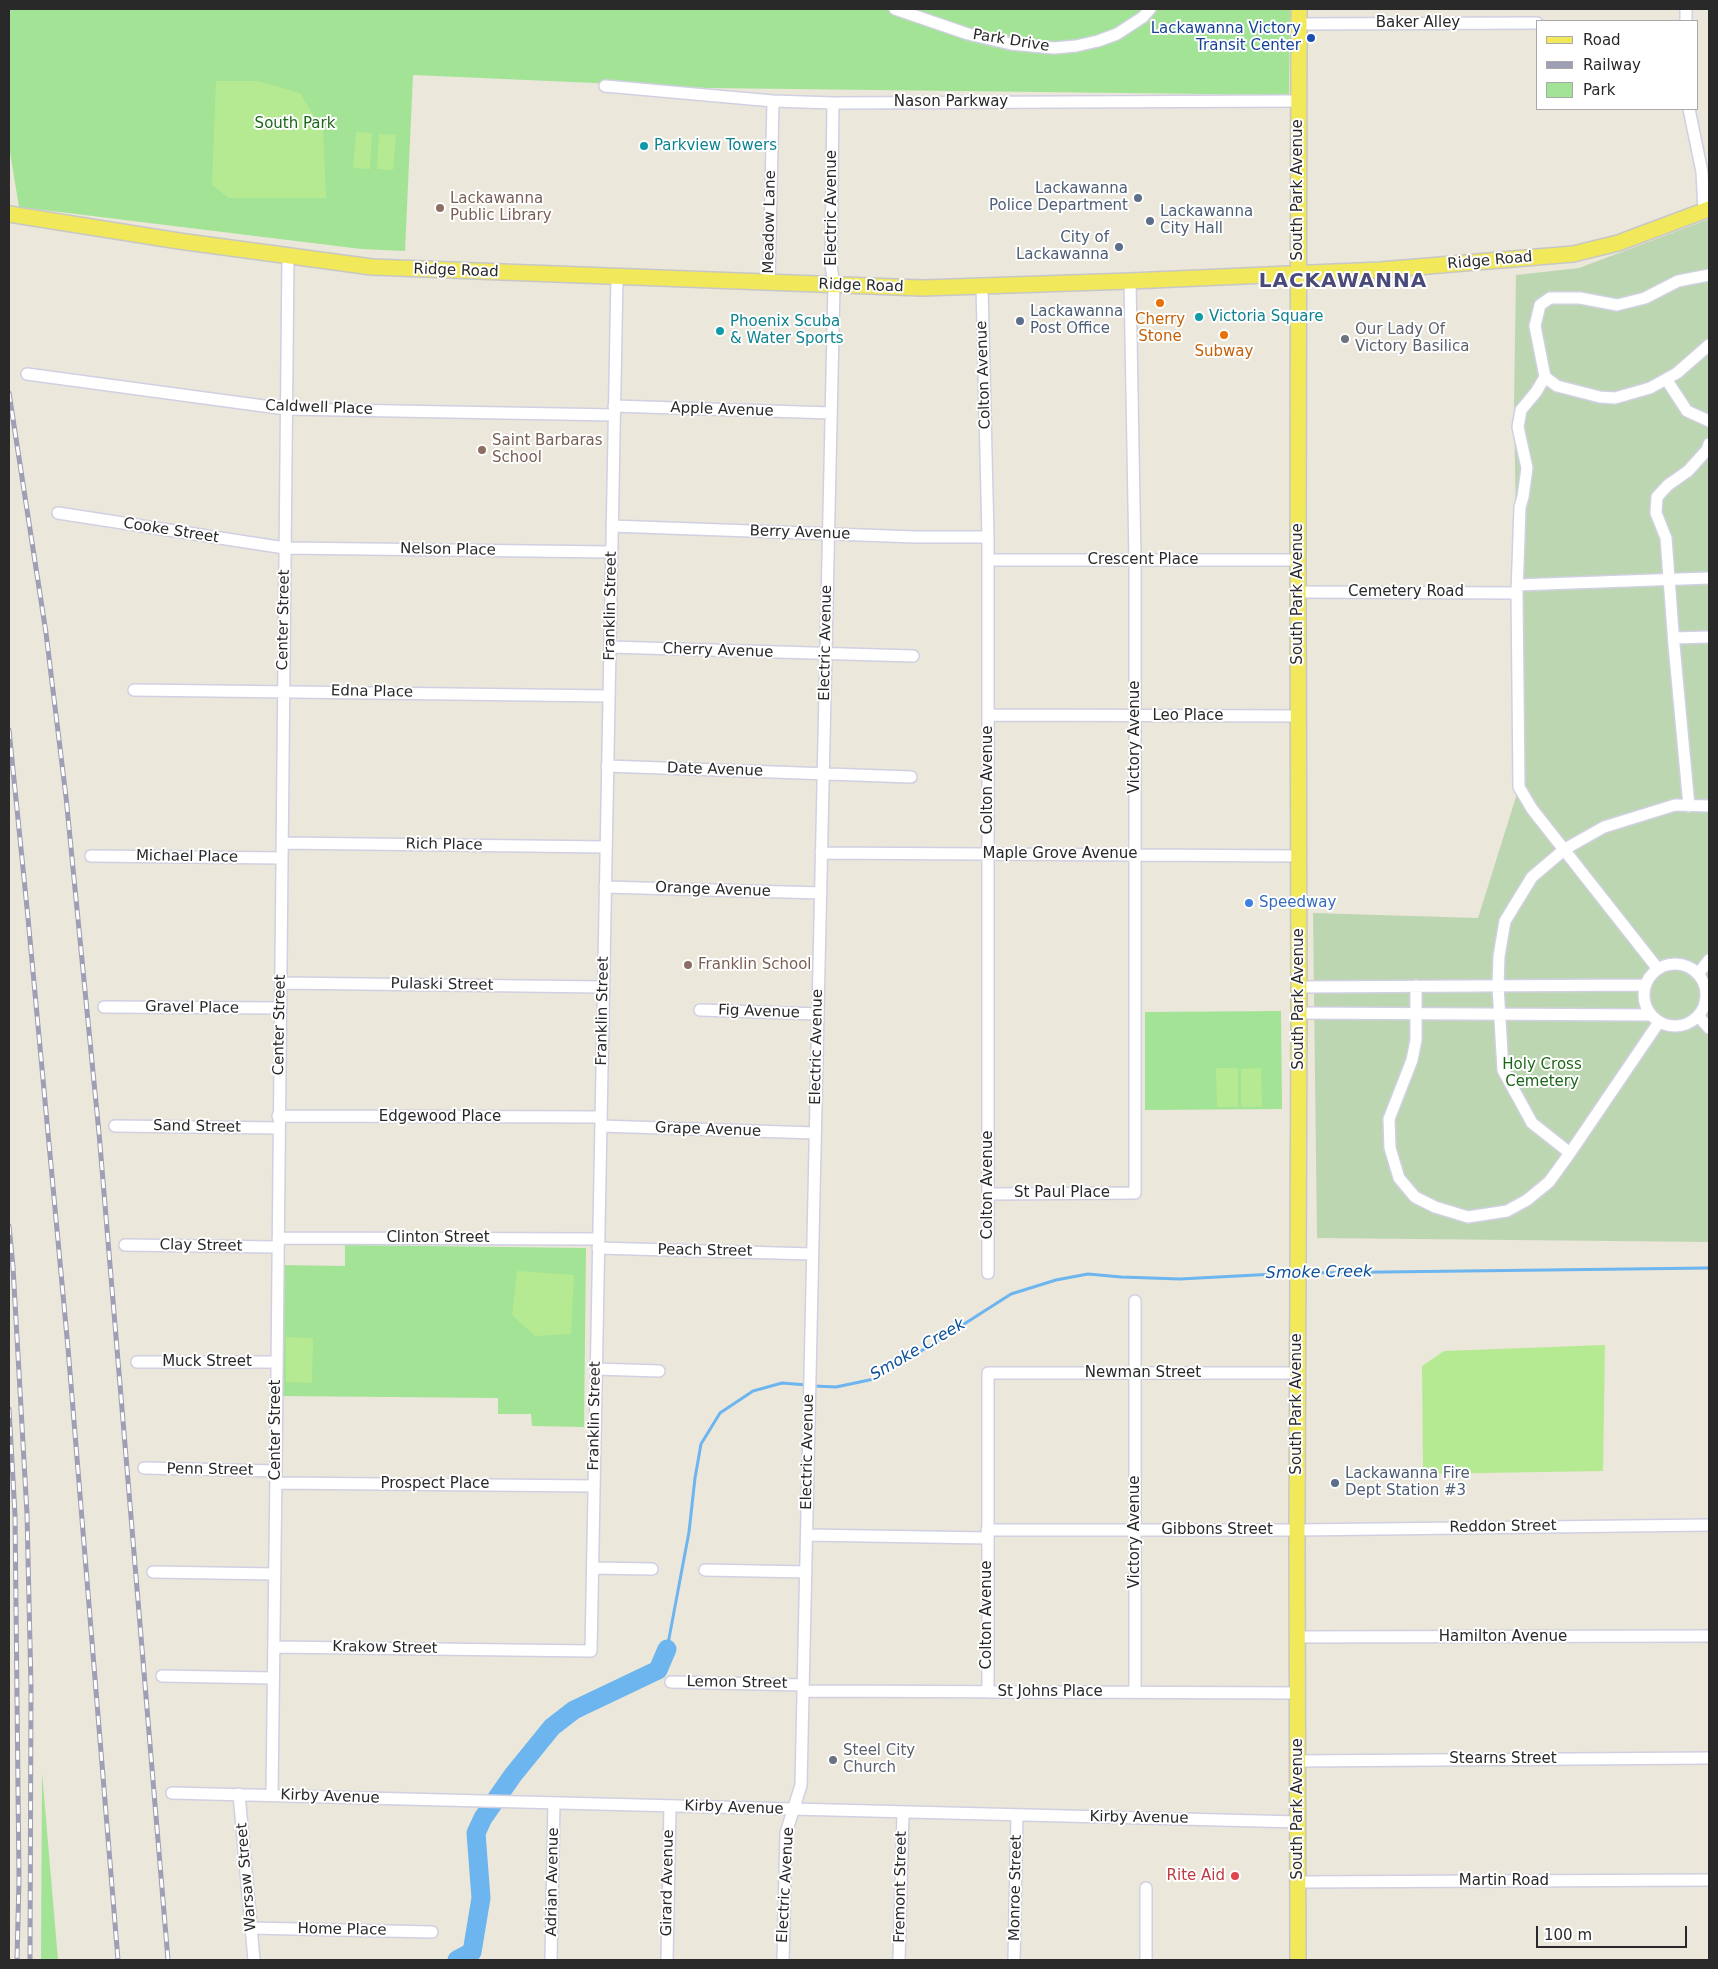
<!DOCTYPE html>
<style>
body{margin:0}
#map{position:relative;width:1718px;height:1969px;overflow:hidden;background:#ece7db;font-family:"DejaVu Sans",sans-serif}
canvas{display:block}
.frame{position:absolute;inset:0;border:10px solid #292929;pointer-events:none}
.legend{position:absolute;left:1536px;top:20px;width:162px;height:90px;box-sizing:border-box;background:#fff;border:1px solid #a9a9a9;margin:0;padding:6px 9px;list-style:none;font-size:15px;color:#292929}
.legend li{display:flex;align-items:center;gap:10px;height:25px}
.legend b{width:25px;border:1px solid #a9a9a9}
.scale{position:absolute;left:1536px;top:1926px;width:151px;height:22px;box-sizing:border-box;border:2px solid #292929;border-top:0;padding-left:6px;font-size:15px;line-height:18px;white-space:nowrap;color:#292929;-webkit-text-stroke:4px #fff;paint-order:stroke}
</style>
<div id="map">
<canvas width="1718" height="1969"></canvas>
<div class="frame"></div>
<ul class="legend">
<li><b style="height:6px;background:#f1e85a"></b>Road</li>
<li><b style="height:6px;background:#9e9eb4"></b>Railway</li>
<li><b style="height:14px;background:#a3e396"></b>Park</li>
</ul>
<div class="scale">100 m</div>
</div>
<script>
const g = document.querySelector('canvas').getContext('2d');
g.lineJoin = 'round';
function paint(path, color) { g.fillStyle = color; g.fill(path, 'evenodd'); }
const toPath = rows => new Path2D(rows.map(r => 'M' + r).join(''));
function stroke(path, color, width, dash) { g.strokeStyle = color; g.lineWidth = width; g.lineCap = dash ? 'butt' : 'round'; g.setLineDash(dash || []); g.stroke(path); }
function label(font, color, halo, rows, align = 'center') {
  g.font = font + ' "DejaVu Sans",sans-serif'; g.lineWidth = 4; g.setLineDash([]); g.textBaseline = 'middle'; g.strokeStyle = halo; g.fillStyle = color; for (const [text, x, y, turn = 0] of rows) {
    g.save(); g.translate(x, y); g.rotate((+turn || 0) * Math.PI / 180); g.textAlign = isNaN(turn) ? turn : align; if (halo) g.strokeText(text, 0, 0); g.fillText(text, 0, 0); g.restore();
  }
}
const green = toPath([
 [9,9,1290,9,1289,95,708,88,413,75,405,251,361,249,19,207,9,146],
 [1281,1011,1282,1109,1145,1110,1145,1012],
 [345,1245,586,1248,584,1427,532,1426,531,1414,498,1414,498,1398,279,1396,281,1265,345,1266],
 [42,1772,58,1960,41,1960]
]);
const cemetery = toPath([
 [1709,219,1709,1242,1317,1238,1313,913,1478,918,1520,784,1514,402,1516,275,1579,268]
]);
const pitch = toPath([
 [216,81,257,81,300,93,323,131,326,198,229,198,212,185],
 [356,132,372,133,370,169,353,168],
 [379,134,396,135,393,170,377,169],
 [1216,1068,1238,1068,1238,1107,1217,1107],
 [1261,1068,1262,1107,1241,1107,1241,1069],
 [517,1271,574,1275,571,1334,535,1336,512,1315],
 [286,1337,313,1338,312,1383,286,1382],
 [1605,1345,1603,1471,1423,1474,1422,1366,1444,1351]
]);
const stream = toPath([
 [1302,1273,1709,1268],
 [813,1386,836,1387,874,1379,936,1342,1011,1294,1056,1280,1088,1274,1121,1277,1180,1279,1294,1273],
 [667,1649,689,1532,695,1478,701,1444,720,1413,753,1391,782,1383,807,1385]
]);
const river = toPath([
 [457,1960,472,1952,481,1898,476,1833,483,1818,513,1775,552,1727,574,1710,658,1670,667,1649]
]);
const minor = toPath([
 [895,9,968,34,1011,44,1054,48,1076,46,1098,41,1117,34,1143,17,1150,9],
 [1686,21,1686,9],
 [1298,24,1537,23],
 [605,86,773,101,833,103,1298,101],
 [1689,109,1702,172,1704,211],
 [1709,275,1678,281,1645,298,1617,305,1580,298,1550,298,1540,305,1535,326,1545,377,1557,386,1600,397,1615,398,1650,388,1677,373,1709,345],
 [769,282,773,101],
 [982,286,988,537,988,1273],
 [27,374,286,409,614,415],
 [1666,379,1687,411,1709,421],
 [614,406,831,413],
 [58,513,285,548,612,552],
 [612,526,916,537,988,537],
 [988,560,1298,560],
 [1517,585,1709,578],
 [1298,592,1517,593,1519,787,1532,809,1658,969],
 [1517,593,1520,507,1523,497,1527,468,1518,427,1521,410,1536,392,1545,377],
 [1674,638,1709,637],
 [610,647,913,656],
 [134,690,609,696],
 [988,715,1298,716],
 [607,766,911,777],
 [1689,806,1674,645,1666,538,1656,513,1657,497,1668,485,1688,471,1707,450,1709,444],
 [282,843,606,847],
 [821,853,1299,856],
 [91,856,282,858],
 [605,887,821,893],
 '1644 995a31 31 0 1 1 62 0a31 31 0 1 1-62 0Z',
 [1698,974,1709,960],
 [281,983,603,987],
 [1416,986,1416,1040,1412,1060,1389,1119,1390,1148,1399,1178,1415,1197,1435,1207,1468,1217,1507,1211,1527,1200,1549,1182,1570,1153],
 [1299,987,1645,985],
 [104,1007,280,1008],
 [700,1010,818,1014],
 [1299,1013,1651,1015],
 [1698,1016,1709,1028],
 [1659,1022,1570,1153,1532,1123,1503,1070,1498,986,1499,956,1505,921,1532,877,1565,849,1604,827,1675,805,1709,806],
 [278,1116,601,1117],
 [115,1126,278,1128],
 [601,1126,815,1133],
 [988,1194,1135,1193,1135,560,1130,281],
 [278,1238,599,1239],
 [125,1245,277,1247],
 [598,1248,812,1254],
 [1135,1301,1135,1692],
 [137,1362,276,1362],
 [596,1369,659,1371],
 [144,1468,276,1471],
 [276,1483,594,1486],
 [987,1530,1297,1530,1709,1525],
 [807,1535,987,1538],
 [593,1568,652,1569],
 [705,1570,806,1572],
 [153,1572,275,1574],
 [1297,1637,1709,1636],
 [274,1647,591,1651,617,277],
 [162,1676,273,1678],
 [671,1682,803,1685],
 [803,1691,1297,1693],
 [988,1692,988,1373,1297,1373],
 [1298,1761,1709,1758],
 [172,1793,1298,1822],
 [239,1794,254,1960],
 [272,1794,276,1471,288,256],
 [1298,1882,1709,1880],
 [1146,1888,1146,1960],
 [251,1928,432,1932],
 [551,1960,554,1803],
 [667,1960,670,1806],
 [783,1960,786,1833,801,1785,834,285,831,265,833,103],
 [899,1960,903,1813],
 [1014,1960,1017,1816]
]);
const major = toPath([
 [9,214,179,241,372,267,922,288,1130,281,1380,270,1573,254,1618,243,1709,209],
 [1298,1960,1297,1530,1299,1013,1298,560,1299,9]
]);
const rail = toPath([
 [9,393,46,633,66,797,99,1133,168,1960],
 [9,730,28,918,68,1348,118,1960],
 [9,1226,13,1267,27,1514,31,1687,30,1960],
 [9,1409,15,1515,19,1879,17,1960]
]);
const markers = [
 [1311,38,5,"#1a4fb4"],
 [644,146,5,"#0f9aa8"],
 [1138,198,5,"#5c6f8a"],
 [440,208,5,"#8d6e63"],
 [1150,221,5,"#5c6f8a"],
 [1119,247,5,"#5c6f8a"],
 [1160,303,5,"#e8710a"],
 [1199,317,5,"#0f9aa8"],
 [1020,321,5,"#5c6f8a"],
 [720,331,5,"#0f9aa8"],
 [1224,335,5,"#e8710a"],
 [1345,339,5,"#6b7280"],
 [482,450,5,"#8d6e63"],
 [1249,903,5,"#3f7fe0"],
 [688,965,5,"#8d6e63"],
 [1335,1483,5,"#5c6f8a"],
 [833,1760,5,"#6b7280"],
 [1235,1876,5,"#e0444e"]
];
const streetNames = [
 ["Baker Alley",1418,23],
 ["Park Drive",1011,41,9],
 ["Nason Parkway",951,102],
 ["South Park Avenue",1298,190,-90],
 ["Electric Avenue",832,208,-90],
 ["Meadow Lane",770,222,-89],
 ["Ridge Road",1490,261,-5],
 ["Ridge Road",456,271,2],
 ["Ridge Road",861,286,2],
 ["Colton Avenue",984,375,-92],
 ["Caldwell Place",319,408,2],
 ["Apple Avenue",722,410,2],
 ["Cooke Street",171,531,9],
 ["Berry Avenue",800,533,2],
 ["Nelson Place",448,550,1],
 ["Crescent Place",1143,560],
 ["Cemetery Road",1406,592],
 ["South Park Avenue",1298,594,-90],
 ["Franklin Street",611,606,-89],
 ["Center Street",284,620,-89],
 ["Electric Avenue",826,643,-89],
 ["Cherry Avenue",718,651,2],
 ["Edna Place",372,692,1],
 ["Leo Place",1188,716],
 ["Victory Avenue",1135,737,-90],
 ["Date Avenue",715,770,2],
 ["Colton Avenue",988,780,-90],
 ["Rich Place",444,845,1],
 ["Maple Grove Avenue",1060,854],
 ["Michael Place",187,857,1],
 ["Orange Avenue",713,890,2],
 ["Pulaski Street",442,985,1],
 ["South Park Avenue",1299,999,-90],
 ["Gravel Place",192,1008,1],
 ["Franklin Street",603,1011,-89],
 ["Fig Avenue",759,1012,2],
 ["Center Street",280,1025,-89],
 ["Electric Avenue",817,1047,-89],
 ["Edgewood Place",440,1117],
 ["Sand Street",197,1127,1],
 ["Grape Avenue",708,1130,2],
 ["Colton Avenue",988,1185,-90],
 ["St Paul Place",1062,1193],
 ["Clinton Street",438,1238],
 ["Clay Street",201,1246,1],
 ["Peach Street",705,1251,1],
 ["Muck Street",207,1362],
 ["Newman Street",1143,1373],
 ["South Park Avenue",1297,1404,-90],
 ["Franklin Street",595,1416,-89],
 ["Center Street",276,1430,-90],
 ["Electric Avenue",808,1452,-89],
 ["Penn Street",210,1470,1],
 ["Prospect Place",435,1484],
 ["Reddon Street",1503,1527,-1],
 ["Gibbons Street",1217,1530],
 ["Victory Avenue",1135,1532,-90],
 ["Colton Avenue",987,1615,-90],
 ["Hamilton Avenue",1503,1637],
 ["Krakow Street",385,1648,1],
 ["Lemon Street",737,1683,1],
 ["St Johns Place",1050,1692],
 ["Stearns Street",1503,1759],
 ["Kirby Avenue",330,1797,2],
 ["Kirby Avenue",734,1808,2],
 ["South Park Avenue",1298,1809,-90],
 ["Kirby Avenue",1139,1818,1],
 ["Warsaw Street",247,1877,-95],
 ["Martin Road",1504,1881],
 ["Adrian Avenue",553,1882,-89],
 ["Girard Avenue",668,1883,-89],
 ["Electric Avenue",786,1885,-87],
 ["Fremont Street",901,1887,-89],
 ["Monroe Street",1016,1888,-89],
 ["Home Place",342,1930,1]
];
const transitNames = [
 ["Lackawanna Victory",1301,29],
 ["Transit Center",1301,46]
];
const parkNames = [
 ["South Park",295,124],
 ["Holy Cross",1542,1065],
 ["Cemetery",1542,1082]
];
const cultureNames = [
 ["Parkview Towers",654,146],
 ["Victoria Square",1209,317],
 ["Phoenix Scuba",730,322],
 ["& Water Sports",730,339]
];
const serviceNames = [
 ["Lackawanna",1128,189,"right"],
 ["Police Department",1128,206,"right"],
 ["Lackawanna",1160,212],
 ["City Hall",1160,229],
 ["City of",1109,238,"right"],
 ["Lackawanna",1109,255,"right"],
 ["Lackawanna",1030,312],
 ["Post Office",1030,329],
 ["Lackawanna Fire",1345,1474],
 ["Dept Station #3",1345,1491]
];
const educationNames = [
 ["Lackawanna",450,199],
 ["Public Library",450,216],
 ["Saint Barbaras",492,441],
 ["School",492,458],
 ["Franklin School",698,965]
];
const foodNames = [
 ["Cherry",1160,320],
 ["Stone",1160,337],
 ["Subway",1224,352]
];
const worshipNames = [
 ["Our Lady Of",1355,330],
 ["Victory Basilica",1355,347],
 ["Steel City",843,1751],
 ["Church",843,1768]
];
const shopNames = [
 ["Speedway",1259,903]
];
const healthNames = [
 ["Rite Aid",1225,1876]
];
const waterNames = [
 ["Smoke Creek",1319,1273,-1],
 ["Smoke Creek",918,1350,-30]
];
const districtNames = [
 ["LACKAWANNA",1343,282]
];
paint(green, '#a3e396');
paint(cemetery, '#bdd6b2');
paint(pitch, '#b5ea92');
stroke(stream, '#6cb5ef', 3);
stroke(river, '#6cb5ef', 19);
stroke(minor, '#d0d0e2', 14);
stroke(major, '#c7c7c7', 18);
stroke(minor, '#fff', 11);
stroke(major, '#f1e85a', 15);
stroke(rail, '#9e9eb4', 5);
stroke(rail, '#fff', 3, [9]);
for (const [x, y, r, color] of markers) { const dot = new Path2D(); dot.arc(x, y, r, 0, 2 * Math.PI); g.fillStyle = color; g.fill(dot); stroke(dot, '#fff', 2); }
label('15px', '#292929', '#fff', streetNames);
label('15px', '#164399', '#fff', transitNames, 'right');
label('15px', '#1c6619', '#fff', parkNames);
label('15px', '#0d838f', '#fff', cultureNames, 'left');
label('15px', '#4e5e75', '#fff', serviceNames, 'left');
label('15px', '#785e54', '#fff', educationNames, 'left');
label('15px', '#c56008', '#fff', foodNames);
label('15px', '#5b616d', '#fff', worshipNames, 'left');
label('15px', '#366cbe', '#fff', shopNames, 'left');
label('15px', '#be3a42', '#fff', healthNames, 'right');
label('italic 16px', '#0c509a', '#fff', waterNames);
g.letterSpacing = '1px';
label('bold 20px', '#494a7a', '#fff', districtNames);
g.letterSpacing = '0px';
</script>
